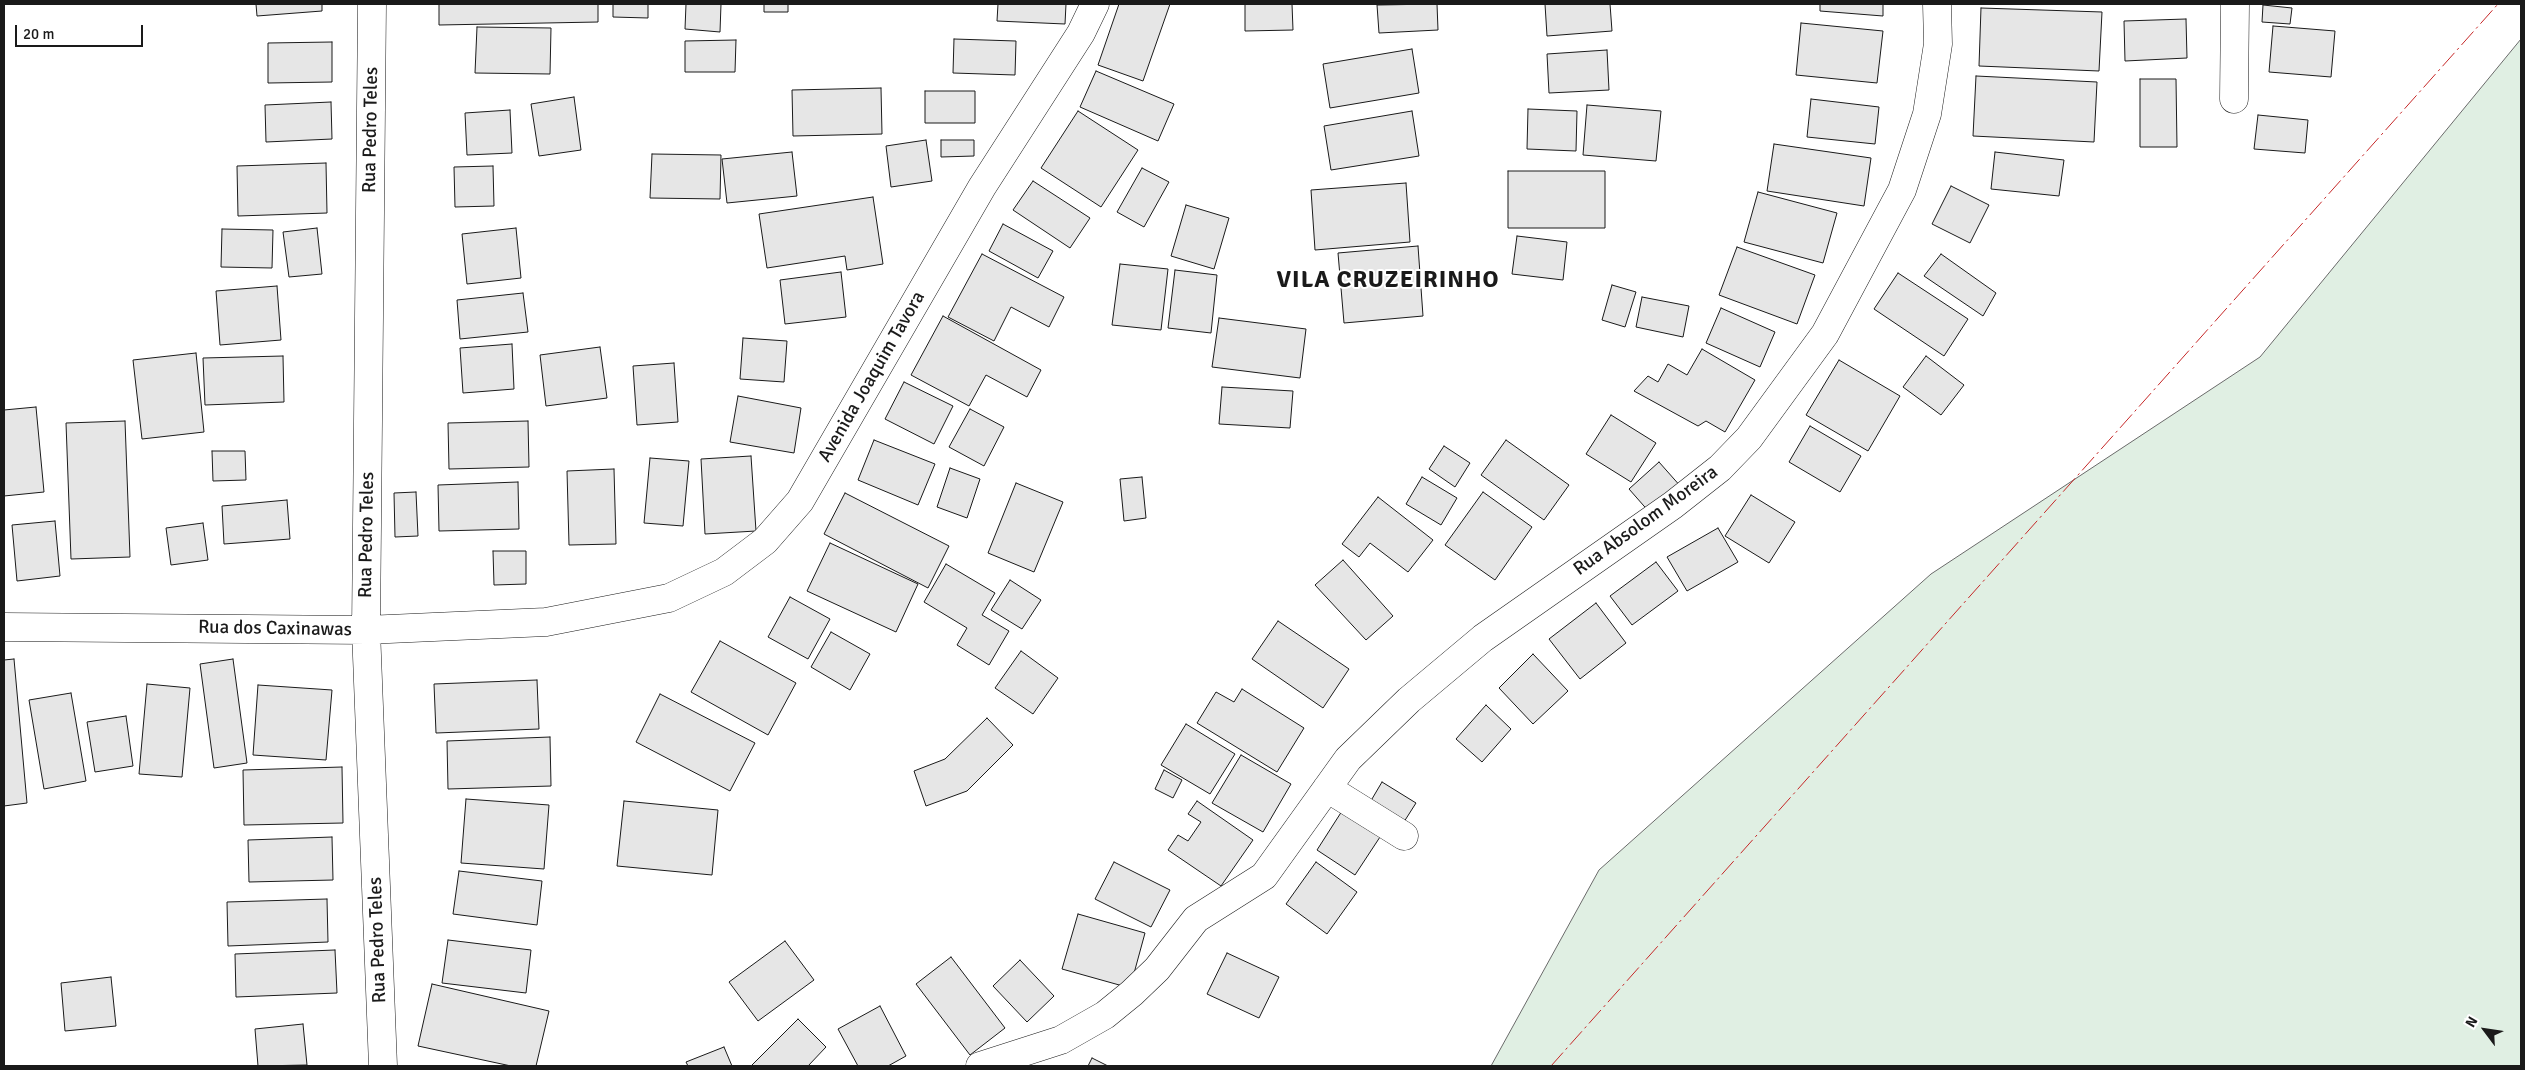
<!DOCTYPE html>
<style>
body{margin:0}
#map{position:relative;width:2525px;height:1070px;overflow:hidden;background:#fff;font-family:Signika,sans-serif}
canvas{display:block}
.frame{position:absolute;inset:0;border:5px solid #1a1a1a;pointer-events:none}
.north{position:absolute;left:2460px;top:1005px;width:50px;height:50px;-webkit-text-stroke:4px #fff;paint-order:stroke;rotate:301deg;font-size:14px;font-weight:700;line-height:20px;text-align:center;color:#1a1a1a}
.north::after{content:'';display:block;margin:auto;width:18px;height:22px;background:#1a1a1a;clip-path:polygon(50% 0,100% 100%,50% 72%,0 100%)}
.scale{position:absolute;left:15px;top:25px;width:128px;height:22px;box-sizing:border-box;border:2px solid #1a1a1a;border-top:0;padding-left:6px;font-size:15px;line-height:18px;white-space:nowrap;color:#1a1a1a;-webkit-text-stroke:4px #fff;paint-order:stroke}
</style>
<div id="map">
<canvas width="2525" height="1070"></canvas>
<div class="frame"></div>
<div class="north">N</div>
<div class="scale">20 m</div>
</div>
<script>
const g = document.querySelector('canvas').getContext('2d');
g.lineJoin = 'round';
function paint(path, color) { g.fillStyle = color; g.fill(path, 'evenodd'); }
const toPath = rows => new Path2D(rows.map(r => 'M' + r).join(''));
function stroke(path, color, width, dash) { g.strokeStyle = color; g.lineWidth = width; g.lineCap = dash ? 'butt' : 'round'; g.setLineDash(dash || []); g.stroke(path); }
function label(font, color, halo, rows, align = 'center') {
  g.font = font + ' Signika,sans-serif'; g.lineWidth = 4; g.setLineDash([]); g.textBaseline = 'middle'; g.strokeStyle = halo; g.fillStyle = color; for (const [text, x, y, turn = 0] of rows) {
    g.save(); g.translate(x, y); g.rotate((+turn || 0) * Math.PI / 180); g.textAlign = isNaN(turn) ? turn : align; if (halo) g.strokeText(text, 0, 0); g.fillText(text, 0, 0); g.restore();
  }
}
const green = toPath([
 [2521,39,2521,1066,1491,1066,1599,870,1931,574,2260,357,2521,39]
]);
const building = toPath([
 [256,4,322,4,322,11,257,16,256,4],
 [439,4,598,4,598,22,439,25,439,4],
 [613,4,648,4,648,18,613,17,613,4],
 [686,4,721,4,720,32,685,29,686,4],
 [764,4,788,4,788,12,764,12,764,4],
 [998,4,1066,4,1065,24,997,21,998,4],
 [1119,4,1170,4,1143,81,1098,65,1119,4],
 [1245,4,1292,4,1293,30,1245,31,1245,4],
 [1437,4,1438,30,1379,33,1377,5,1437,4],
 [1545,4,1610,4,1612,31,1547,36,1545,4],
 [1820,4,1883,4,1883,16,1820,11,1820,4],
 [2263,5,2292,8,2290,24,2262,22,2263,5],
 [1981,8,2102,12,2099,71,1979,66,1981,8],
 [2186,19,2187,58,2125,61,2124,21,2186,19],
 [1801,23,1883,31,1877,83,1796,75,1801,23],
 [2273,26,2335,31,2331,77,2269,72,2273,26],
 [477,27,551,28,550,74,475,73,477,27],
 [954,39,1016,41,1015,75,953,73,954,39],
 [736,40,735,72,685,72,685,41,736,40],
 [332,42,332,82,268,83,268,43,332,42],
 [1412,49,1419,93,1330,108,1323,64,1412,49],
 [1607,50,1609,90,1549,93,1547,54,1607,50],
 [1096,71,1174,104,1158,141,1080,107,1096,71],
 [1976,76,2097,82,2094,142,1973,136,1976,76],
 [2140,79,2176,79,2177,147,2140,147,2140,79],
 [881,88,882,134,793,136,792,90,881,88],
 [925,91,975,91,975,123,925,123,925,91],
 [574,97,581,150,539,156,531,104,574,97],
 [1811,99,1879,107,1875,144,1807,137,1811,99],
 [331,102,332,139,266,142,265,105,331,102],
 [1587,105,1661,111,1656,161,1583,155,1587,105],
 [1528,109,1577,111,1576,151,1527,149,1528,109],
 [510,110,512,153,467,155,465,113,510,110],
 [1078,111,1138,150,1101,207,1041,168,1078,111],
 [1412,111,1419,156,1331,170,1324,126,1412,111],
 [2258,115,2308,120,2305,153,2254,149,2258,115],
 [926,140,932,181,891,187,886,146,926,140],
 [941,140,974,140,974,156,941,157,941,140],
 [1774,144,1871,158,1864,206,1767,191,1774,144],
 [792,152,797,196,727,203,722,159,792,152],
 [1995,152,2064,160,2059,196,1991,189,1995,152],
 [652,154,721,155,720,199,650,198,652,154],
 [326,163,327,213,238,216,237,166,326,163],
 [493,166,494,206,455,207,454,167,493,166],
 [1142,168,1169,182,1144,227,1117,212,1142,168],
 [1508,171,1605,171,1605,228,1508,228,1508,171],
 [1033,181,1090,218,1070,248,1013,210,1033,181],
 [1406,183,1410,242,1315,250,1311,190,1406,183],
 [1951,186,1989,205,1970,243,1932,224,1951,186],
 [1758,192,1837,213,1823,263,1744,242,1758,192],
 [873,197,883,264,847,270,845,256,767,268,759,214,873,197],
 [1186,205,1229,218,1214,269,1171,256,1186,205],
 [1003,224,1053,251,1038,278,989,251,1003,224],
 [317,228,322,274,289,277,283,232,317,228],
 [516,228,521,278,467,284,462,234,516,228],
 [222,229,273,230,272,268,221,267,222,229],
 [1517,236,1567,242,1563,280,1512,274,1517,236],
 [1418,246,1423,316,1344,323,1338,253,1418,246],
 [1737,247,1815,275,1797,324,1719,295,1737,247],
 [982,254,1064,297,1049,327,1011,307,994,341,948,317,982,254],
 [1941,254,1996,293,1983,316,1924,276,1941,254],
 [1120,264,1168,269,1161,330,1112,325,1120,264],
 [1175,270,1217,275,1211,333,1168,328,1175,270],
 [841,272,846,317,785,324,780,280,841,272],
 [1898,273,1968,319,1944,356,1874,309,1898,273],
 [1612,285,1636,292,1625,327,1602,320,1612,285],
 [277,286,281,340,220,345,216,291,277,286],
 [523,293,528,332,460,339,457,300,523,293],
 [1642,297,1689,306,1683,337,1636,327,1642,297],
 [1721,308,1775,332,1760,367,1706,343,1721,308],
 [943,316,1041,370,1027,397,986,375,969,406,911,375,943,316],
 [1219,318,1306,329,1300,378,1212,367,1219,318],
 [743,338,787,341,784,382,740,379,743,338],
 [512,344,514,389,463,393,460,348,512,344],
 [600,347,607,398,546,406,540,355,600,347],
 [1702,349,1755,380,1725,432,1706,421,1698,426,1634,391,1648,376,1658,382,1668,364,1687,375,1702,349],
 [196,353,204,432,142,439,133,360,196,353],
 [283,356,284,402,205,405,203,358,283,356],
 [1926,356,1964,385,1941,415,1903,387,1926,356],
 [1839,360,1900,396,1868,451,1806,415,1839,360],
 [674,363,678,422,637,425,633,366,674,363],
 [904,382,953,406,934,444,885,419,904,382],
 [1222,387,1293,391,1290,428,1219,424,1222,387],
 [738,396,801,408,794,453,730,442,738,396],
 [36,407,44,492,4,496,4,410,36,407],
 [970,409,1004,427,984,466,949,447,970,409],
 [1611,415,1656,443,1631,482,1586,454,1611,415],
 [125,421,130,557,71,559,66,423,125,421],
 [528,421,529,467,449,469,448,423,528,421],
 [1810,426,1861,456,1840,492,1789,462,1810,426],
 [874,440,935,464,918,505,858,480,874,440],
 [1506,440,1569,485,1544,520,1481,475,1506,440],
 [1444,446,1470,463,1455,487,1429,469,1444,446],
 [212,451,245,451,246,480,213,481,212,451],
 [751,456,756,531,705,534,701,459,751,456],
 [650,458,689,461,683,526,644,523,650,458],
 [1659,462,1682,488,1651,514,1629,489,1659,462],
 [950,468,980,479,967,518,937,507,950,468],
 [614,469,616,544,569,545,567,471,614,469],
 [1142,477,1146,518,1124,521,1120,479,1142,477],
 [1422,477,1457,498,1441,525,1406,504,1422,477],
 [518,482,519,529,439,531,438,485,518,482],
 [1016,483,1063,502,1034,572,988,553,1016,483],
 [416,492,418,536,395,537,394,493,416,492],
 [1483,492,1532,527,1495,580,1445,545,1483,492],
 [845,493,949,546,928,588,824,534,845,493],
 [1751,495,1795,522,1769,563,1725,536,1751,495],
 [1378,497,1433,540,1408,572,1370,543,1359,557,1342,544,1378,497],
 [287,500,290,539,224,544,222,506,287,500],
 [55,521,60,576,17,581,12,525,55,521],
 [203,523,208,560,171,565,166,528,203,523],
 [1718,528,1738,562,1687,591,1667,557,1718,528],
 [830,543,918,584,896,632,807,591,830,543],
 [493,551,526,551,526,584,494,585,493,551],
 [1343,560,1393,616,1366,640,1315,585,1343,560],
 [1656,562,1678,591,1632,625,1610,596,1656,562],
 [946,564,995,593,982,615,1009,631,989,665,957,645,967,628,924,602,946,564],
 [1010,580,1041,600,1022,629,991,610,1010,580],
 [790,597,830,619,808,659,768,637,790,597],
 [1596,603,1626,643,1580,679,1549,639,1596,603],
 [1278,621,1349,669,1323,708,1252,659,1278,621],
 [831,632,870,654,850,690,811,667,831,632],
 [720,641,796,683,768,735,691,692,720,641],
 [1021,651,1058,678,1033,714,995,688,1021,651],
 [1533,654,1568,691,1533,724,1499,688,1533,654],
 [14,659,27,803,4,806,4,660,14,659],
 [233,659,247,763,214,768,200,664,233,659],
 [537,680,539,729,436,733,434,684,537,680],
 [147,684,190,688,182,777,139,774,147,684],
 [258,685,332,690,326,760,253,755,258,685],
 [1242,689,1304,728,1277,772,1197,723,1216,692,1234,702,1242,689],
 [71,693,86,781,44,789,29,700,71,693],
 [660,694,755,743,730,791,636,742,660,694],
 [1486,705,1511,729,1482,762,1456,739,1486,705],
 [126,716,133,766,95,772,87,722,126,716],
 [987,718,1013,745,967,791,926,806,914,771,945,759,987,718],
 [1186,724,1235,754,1210,794,1161,765,1186,724],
 [550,737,551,786,448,789,447,741,550,737],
 [1241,755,1291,784,1263,832,1212,803,1241,755],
 [342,767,343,823,244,825,243,770,342,767],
 [1164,770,1182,780,1173,798,1155,789,1164,770],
 [1382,782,1416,803,1402,825,1369,804,1382,782],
 [466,799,549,805,544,869,461,863,466,799],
 [624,801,718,810,712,875,617,866,624,801],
 [1197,801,1253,840,1221,886,1168,850,1178,835,1188,841,1201,822,1188,814,1197,801],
 [1342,811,1380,837,1355,875,1317,850,1342,811],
 [332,837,333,880,249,882,248,840,332,837],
 [1114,862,1170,890,1151,927,1095,899,1114,862],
 [1316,862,1357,892,1327,934,1286,904,1316,862],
 [459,871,542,881,537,925,453,914,459,871],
 [327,899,328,942,228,946,227,902,327,899],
 [1078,914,1145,933,1130,988,1062,969,1078,914],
 [448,940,531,950,526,993,442,983,448,940],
 [785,941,814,980,758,1021,729,982,785,941],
 [335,950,337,993,236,997,235,954,335,950],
 [1227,953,1279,977,1259,1018,1207,994,1227,953],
 [951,957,1005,1028,970,1055,916,984,951,957],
 [1020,960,1054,996,1027,1022,993,986,1020,960],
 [111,977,116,1026,65,1031,61,983,111,977],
 [432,984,549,1011,536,1066,511,1066,418,1046,432,984],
 [880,1006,906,1056,888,1066,858,1066,838,1029,880,1006],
 [798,1019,826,1047,808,1066,753,1066,752,1065,798,1019],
 [303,1024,307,1065,258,1066,255,1029,303,1024],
 [724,1047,732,1066,688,1066,686,1062,724,1047],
 [1092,1058,1108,1066,1088,1066,1092,1058]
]);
const minor = toPath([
 [372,4,366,630,383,1066],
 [2234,99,2235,4],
 [4,627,366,630,546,622,669,598,724,572,765,541,800,501,982,187,1081,33,1095,4],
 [1327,788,1404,836],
 [980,1066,1061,1040,1105,1015,1132,993,1157,969,1196,919,1264,876,1348,759,1409,700,1483,638,1673,505,1720,468,1749,438,1825,334,1902,190,1927,114,1938,44,1937,4]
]);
const power = toPath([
 [1551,1066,2498,4]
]);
const streetNames = [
 ["Rua Pedro Teles",371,130,-89],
 ["Avenida Joaquim Tavora",872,377,-60],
 ["Rua Absolom Moreira",1646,521,-36],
 ["Rua Pedro Teles",367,535,-89],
 ["Rua dos Caxinawas",275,629,1],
 ["Rua Pedro Teles",378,940,-92]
];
const districtNames = [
 ["VILA CRUZEIRINHO",1388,281]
];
paint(green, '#e0efe3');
stroke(green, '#6a6a6a', 1);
paint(building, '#e6e6e6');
stroke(building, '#1a1a1a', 1);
stroke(minor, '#1a1a1a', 29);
stroke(minor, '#fff', 28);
stroke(power, '#c62828', 1, [18, 4, 2.5, 4]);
label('19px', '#1a1a1a', '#fff', streetNames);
g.letterSpacing = '1px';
label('bold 24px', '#1a1a1a', '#fff', districtNames);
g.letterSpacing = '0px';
</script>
